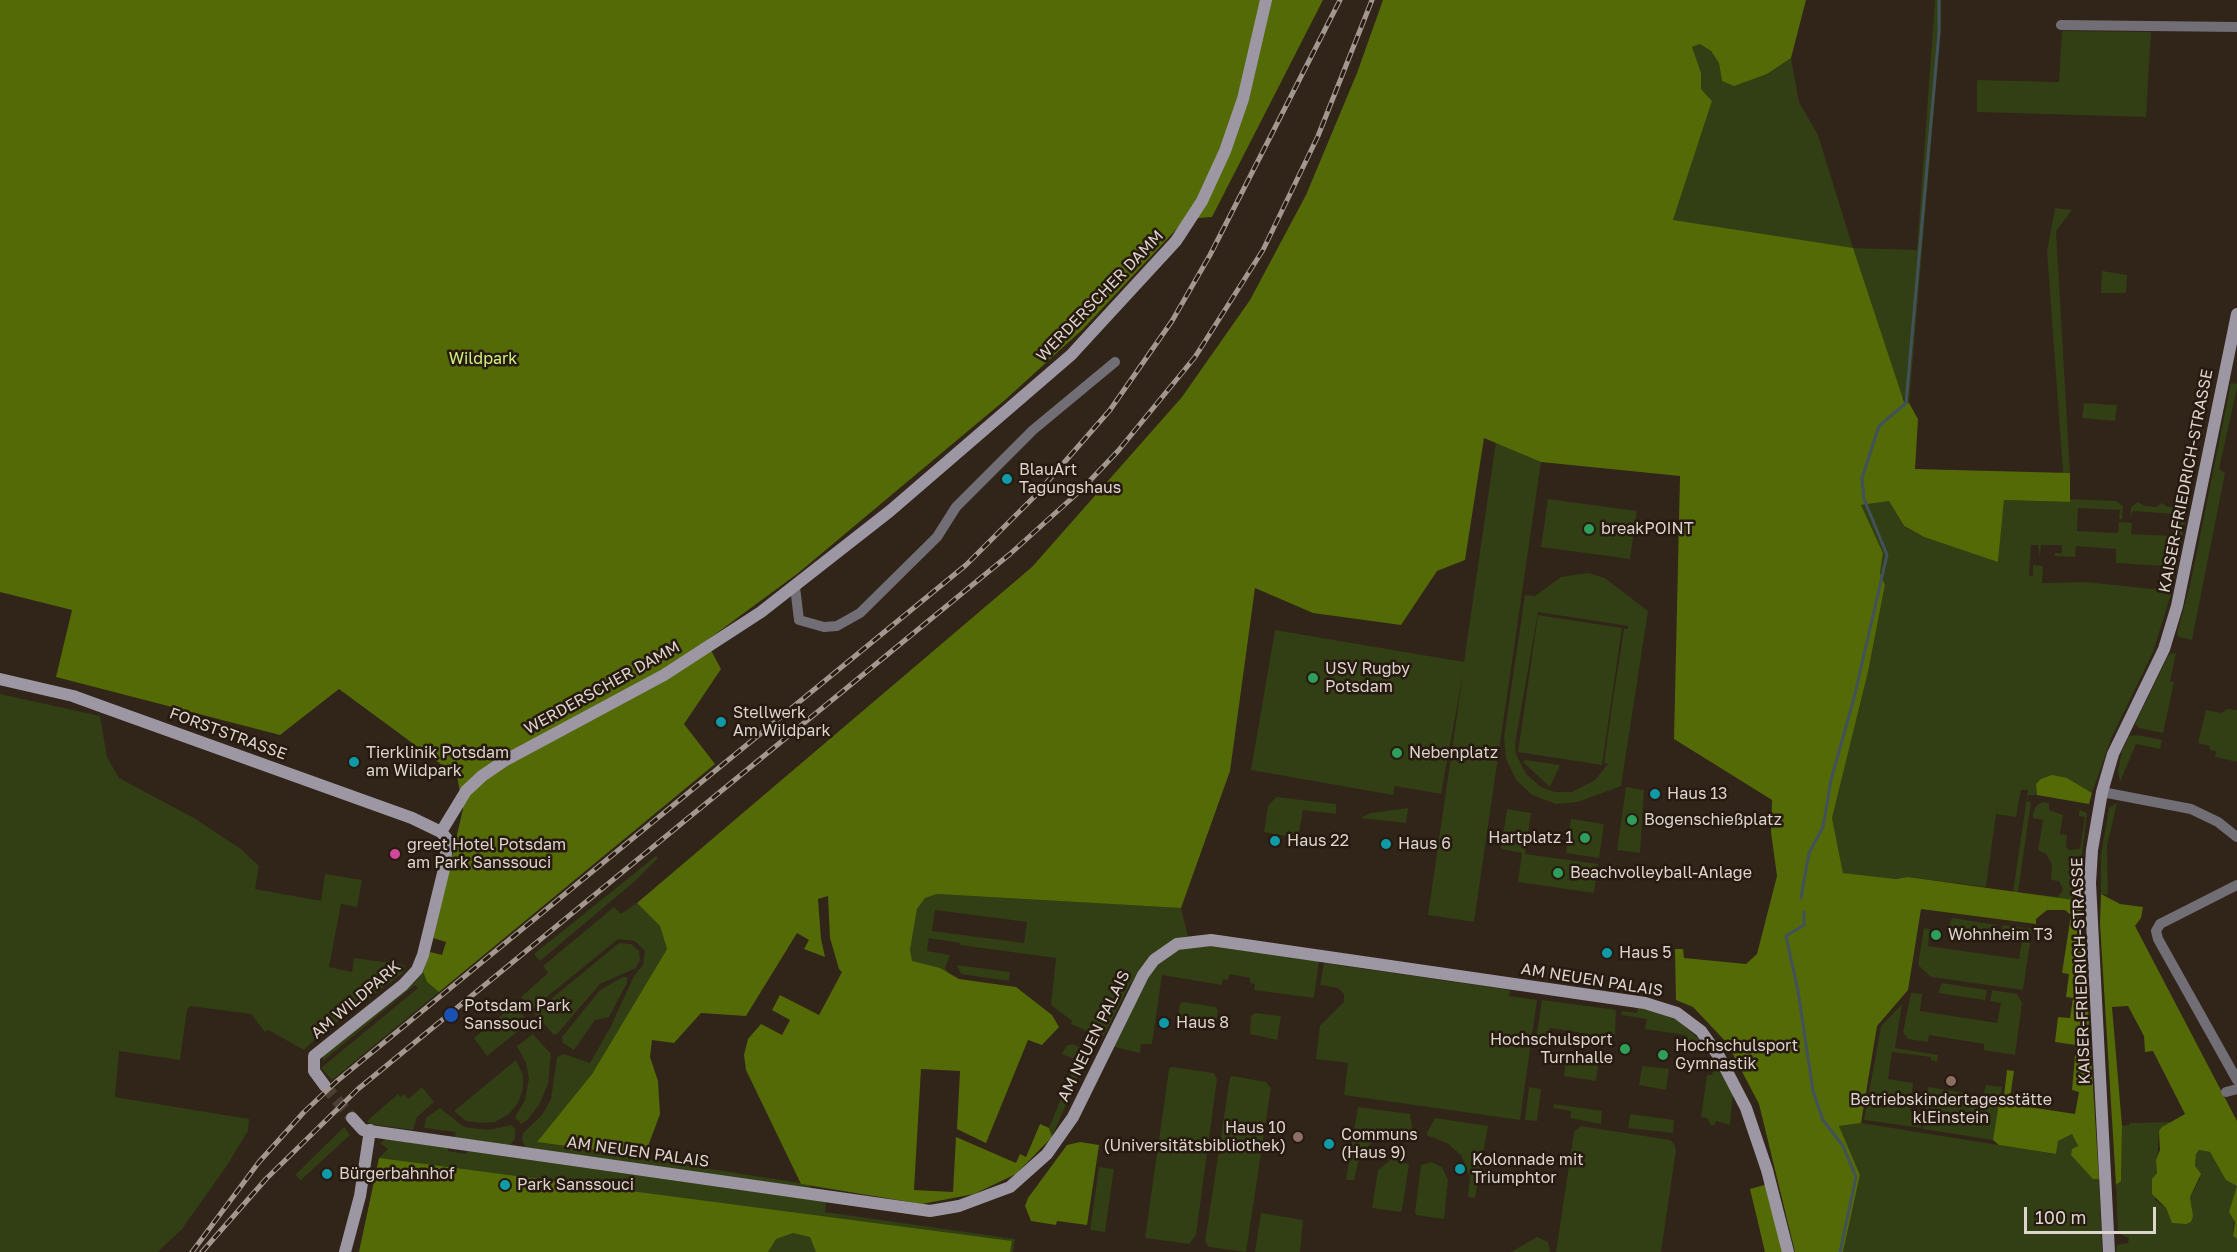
<!DOCTYPE html>
<meta charset="utf-8">
<style>
body{margin:0}
#map{position:relative;width:2237px;height:1252px;overflow:hidden;background:#312419;font-family:"Golos Text",sans-serif}
canvas{display:block}
.scale{position:absolute;left:2024px;top:1207px;width:132px;height:27px;box-sizing:border-box;border:3px solid #ddd4cd;border-top:0;padding-left:8px;font-size:18px;line-height:21px;white-space:nowrap;color:#ddd4cd;-webkit-text-stroke:4px #271a10;paint-order:stroke}
</style>
<div id="map">
<canvas width="2237" height="1252"></canvas>
<div class="scale">100 m</div>
</div>
<script>
const g = document.querySelector('canvas').getContext('2d');
g.lineJoin = 'round';
function paint(path, color) { g.fillStyle = color; g.fill(path, 'evenodd'); }
const toPath = rows => new Path2D(rows.map(r => 'M' + r).join(''));
function stroke(path, color, width, dash) { g.strokeStyle = color; g.lineWidth = width; g.lineCap = dash ? 'butt' : 'round'; g.setLineDash(dash || []); g.stroke(path); }
function label(font, color, halo, rows, align = 'center') {
  g.font = font + ' "Golos Text",sans-serif'; g.lineWidth = 5; g.setLineDash([]); g.textBaseline = 'middle'; g.strokeStyle = halo; g.fillStyle = color; for (const [text, x, y, turn = 0] of rows) {
    g.save(); g.translate(x, y); g.rotate((+turn || 0) * Math.PI / 180); g.textAlign = isNaN(turn) ? turn : align; if (halo) g.strokeText(text, 0, 0); g.fillText(text, 0, 0); g.restore();
  }
}
const green = toPath([
 [1560,0,1541,462,1474,922,1428,915,1463,674,1441,794,1395,786,1393,795,1251,770,1275,630,1464,662],
 [1935,0,1941,0,1941,27,1909,403,1673,220,1712,101,1701,89,1701,73,1693,54,1692,47,1700,44,1711,51,1719,63,1722,81,1767,74,1791,58,1799,102,1818,135,1853,248,1917,250],
 [2062,31,2151,32,2146,117,1977,112,1977,80,2059,82],
 [2055,208,2072,210,2056,231,2070,473,2063,473,2047,251],
 [2102,271,2127,275,2126,293,2101,293],
 [2231,383,2237,384,2237,388,2219,469,2225,473,2192,640,2179,637,2177,633,2190,585],
 [2084,403,2117,405,2115,421,2082,418],
 [1548,499,1637,511,1630,559,1541,547],
 [2070,499,2116,501,2123,506,2122,519,2119,519,2120,510,2078,508,2077,531,2118,533,2119,522,2132,523,2131,534,2173,536,2174,514,2133,511,2130,519,2131,507,2138,502,2145,506,2156,507,2162,503,2167,507,2176,506,2175,512,2186,515,2176,571,2166,570,2163,566,2116,563,2116,549,2076,546,2075,557,2055,556,2055,553,2062,553,2062,545,2041,545,2040,557,2038,545,2031,545,2029,576,2033,576,2033,565,2043,566,2042,583,2086,582,2172,591,2153,652,2111,739,2092,793,2067,778,2036,784,2037,795,2028,795,2027,801,2031,802,2018,892,2058,897,2063,890,2059,881,2051,880,2052,864,2046,854,2038,850,2043,820,2033,818,2033,813,2037,805,2043,802,2049,803,2049,810,2063,815,2060,834,2067,835,2066,847,2069,850,2080,849,2085,817,2079,816,2079,812,2080,810,2087,813,2081,863,2081,901,2063,901,2013,892,2028,790,2021,790,2016,817,1996,814,1986,887,1908,877,1896,879,1843,873,1832,818,1868,672,1885,586,1880,573,1883,553,1861,505,1889,501,1904,527,1924,537,1998,561,2004,500,2070,502],
 [1588,573,1605,578,1648,611,1621,786,1578,802,1556,804,1532,795,1516,780,1506,759,1504,737,1525,595,1535,596,1561,577],
 [1538,612,1628,626,1628,629,1624,629,1612,706,1604,763,1608,764,1595,780,1572,792,1555,792,1541,787,1526,774,1516,754,1515,744],
 [1538,615,1622,628,1602,765,1518,752],
 [2176,653,2170,681,2174,682,2163,733,2139,728,2135,724,2169,654],
 [0,694,100,716,107,757,119,778,194,818,241,849,259,866,255,889,321,901,325,874,362,880,357,907,341,904,329,967,352,972,354,958,405,965,403,973,322,1033,304,1050,268,1030,265,1032,251,1014,190,1006,187,1009,180,1060,119,1051,115,1097,249,1119,248,1131,226,1167,182,1229,158,1252,0,1252],
 [2227,709,2237,710,2237,762,2215,757,2216,751,2210,750,2210,746,2198,743,2206,710,2221,713],
 [2137,735,2162,740,2160,749,2136,744,2120,782,2118,771,2122,751,2129,736],
 [1526,760,1560,765,1550,787,1523,762],
 [1626,787,1644,790,1640,853,1617,850],
 [1276,797,1336,804,1336,814,1303,810,1298,838,1264,832,1268,806],
 [2117,803,2107,846,2108,895,2101,894,2101,855,2109,808],
 [1408,808,1406,823,1360,818,1371,813],
 [1507,809,1531,813,1525,854,1598,864,1594,893,1518,882,1522,853,1501,849],
 [1571,819,1604,824,1599,858,1566,853],
 [656,856,658,858,635,881,540,961,534,954],
 [937,894,1181,908,1188,936,1171,941,1147,959,1128,988,1104,1035,1100,1037,1071,1024,1072,1021,1051,1005,1056,958,960,945,960,943,929,938,927,951,950,955,945,968,948,973,912,961,910,950,917,909,925,898],
 [935,910,1027,922,1024,943,932,931],
 [637,903,660,926,667,949,592,1074,537,1142,800,1183,811,1186,810,1189,525,1147,522,1140,523,1133,542,1115,551,1099,557,1057,564,1054,590,1063,610,1028,634,976,643,965,645,951,635,941,618,939,531,1010,521,997,548,973,543,966,614,907,621,914],
 [1952,918,1997,925,1996,935,1948,928],
 [2003,925,2032,929,2023,990,1931,977,1918,965,1924,928,1930,929,1928,946,2019,959,2023,933,2010,931,2009,936,2001,935],
 [619,943,631,944,639,951,640,960,636,968,600,984,558,1033,554,1035,534,1013],
 [1212,945,1319,961,1314,998,1254,990,1255,984,1250,983,1250,978,1235,975,1229,974,1228,980,1223,979,1222,985,1162,975,1152,1044,1141,1044,1140,1053,1115,1047,1113,1044,1147,976,1162,960,1179,949],
 [1324,963,1510,990,1509,996,1537,1000,1520,1120,1344,1095,1348,1063,1316,1059,1320,1026,1344,1002,1344,994,1338,988,1320,985],
 [957,965,1010,972,1009,981,961,974],
 [423,972,427,982,439,992,332,1080,321,1068,418,988,415,985,323,1061,323,1056,414,983],
 [623,977,627,977,627,983,609,1017,595,1020,574,1050,563,1043,562,1037,600,990],
 [1942,983,1987,990,1985,1000,1938,993],
 [1992,990,2017,994,2022,1003,2015,1055,1984,1050,1984,1044,1929,1035,1928,1042,1908,1039,1903,1032,1911,993,1922,994,1920,1011,1997,1023,2001,1003,1990,1001],
 [1542,1000,1616,1010,1615,1038,1550,1028,1547,1047,1535,1045],
 [1184,1002,1216,1007,1218,1011,1215,1026,1208,1028,1209,1020,1186,1017,1184,1024,1181,1023,1178,1018,1180,1004],
 [1902,1004,1895,1048,1938,1055,1937,1062,1931,1060,1931,1057,1892,1052,1888,1079,1913,1083,1910,1111,1923,1113,1921,1128,1864,1120,1881,1026],
 [514,1005,527,1020,527,1024,487,1056,474,1038],
 [1638,1006,1675,1018,1701,1041,1703,1049,1689,1046,1685,1035,1645,1029,1647,1019,1621,1015,1622,1011,1637,1013],
 [1255,1013,1281,1016,1277,1040,1250,1034,1251,1016],
 [533,1034,551,1054,548,1084,539,1105,527,1120,521,1124,515,1117,525,1100,529,1078,526,1063,517,1046],
 [1072,1044,1089,1051,1052,1137,1049,1128,1077,1060,1062,1054,1066,1046],
 [1711,1055,1733,1092,1730,1125,1716,1121,1715,1125,1711,1125,1707,1118,1701,1117,1707,1075,1712,1075,1715,1063],
 [1587,1056,1599,1060,1596,1081,1564,1076,1566,1059],
 [516,1060,523,1075,523,1089,518,1103,509,1114,495,1122,481,1123,466,1121,454,1111],
 [1642,1066,1669,1069,1666,1090,1639,1085],
 [1172,1067,1214,1073,1217,1079,1196,1235,1189,1244,1145,1238,1169,1069],
 [1233,1076,1266,1082,1271,1088,1246,1252,1209,1247,1205,1242,1230,1077],
 [1986,1085,2002,1087,1993,1140,1923,1129,1928,1087,1983,1096],
 [422,1087,434,1102,417,1117,413,1130,370,1124,367,1121,398,1094,400,1097,404,1094,408,1099],
 [1529,1087,1541,1089,1537,1121,1525,1120],
 [1554,1104,1602,1111,1601,1124,1570,1118,1571,1111,1553,1108],
 [1358,1107,1410,1114,1413,1133,1389,1135,1371,1143,1359,1159,1354,1180,1346,1180],
 [440,1108,464,1127,488,1130,512,1125,515,1129,515,1139,510,1145,455,1137,456,1132,424,1128,426,1118],
 [1630,1114,1674,1120,1673,1133,1628,1128],
 [1435,1118,1488,1126,1475,1198,1468,1197,1470,1177,1461,1155,1447,1143,1426,1135],
 [2171,1122,2159,1131,2155,1200,2166,1208,2172,1223,2192,1209,2190,1197,2200,1179,2195,1166,2196,1154,2199,1150,2210,1152,2226,1179,2237,1186,2233,1229,2233,1236,2237,1239,2237,1252,2116,1252,2117,1245,2128,1243,2129,1238,2118,1233,2116,1185,2121,1181,2122,1126,2129,1125,2130,1123],
 [1861,1123,2055,1154,2058,1141,2072,1134,2093,1179,2099,1179,2102,1252,1843,1252,1860,1175,1839,1126],
 [1581,1126,1670,1140,1674,1144,1676,1150,1661,1252,1556,1252,1574,1132],
 [344,1127,350,1135,301,1180,295,1175],
 [386,1139,448,1148,448,1151,466,1154,467,1151,826,1202,825,1212,1015,1239,1013,1252,359,1252,379,1158,388,1149,380,1143],
 [1394,1157,1401,1157,1404,1163,1409,1164,1402,1210,1400,1212,1372,1208,1378,1170],
 [1431,1162,1442,1167,1448,1180,1444,1219,1416,1215,1415,1212,1421,1165],
 [1099,1167,1114,1169,1105,1232,1090,1230],
 [1261,1213,1303,1220,1300,1252,1255,1252],
 [1537,1237,1548,1242,1550,1252,1511,1252]
]);
const forest = toPath([
 [0,0,1323,0,1212,217,1186,219,1083,329,1005,400,797,574,706,641,721,669,684,724,715,764,439,992,427,982,423,972,430,952,442,955,446,942,433,938,463,809,457,776,339,689,280,735,56,677,72,610,0,592],
 [1383,0,1806,0,1791,58,1767,74,1734,86,1722,81,1719,63,1711,51,1700,44,1692,47,1701,73,1701,89,1712,101,1673,220,1853,248,1904,402,1909,403,1918,419,1915,469,2070,473,2070,502,2004,500,1998,562,1924,537,1904,526,1889,501,1861,505,1883,553,1880,573,1885,585,1868,672,1832,818,1843,873,1896,879,1908,877,2081,901,2099,1179,2093,1179,2071,1155,2072,1149,2078,1146,2072,1134,2058,1141,2056,1154,1999,1145,1993,1140,1999,1103,2003,1104,2007,1070,2014,1071,2009,1104,2075,1114,2079,1092,2072,1090,2076,1045,2055,1042,2058,1017,2070,1018,2073,998,2066,997,2069,974,2062,973,2071,915,2065,910,2047,910,2036,919,2036,924,1921,909,1908,990,1877,1026,1861,1123,1839,1126,1860,1175,1843,1252,1795,1252,1759,1104,1727,1043,1693,1007,1676,1000,1675,949,1683,949,1684,958,1746,964,1757,954,1777,876,1771,832,1772,800,1674,739,1680,476,1541,462,1484,438,1465,560,1437,571,1401,625,1313,613,1255,588,1230,771,1181,908,937,894,925,898,917,909,910,950,912,961,940,968,959,979,1016,987,1052,1015,1059,1027,1042,1045,1028,1040,986,1143,957,1129,960,1071,921,1069,914,1190,953,1192,956,1137,1016,1163,1020,1154,1026,1157,1040,1124,1049,1128,1052,1137,1016,1174,974,1194,922,1204,801,1184,746,1070,744,1055,748,1039,761,1024,782,1035,790,1020,772,1010,780,995,819,1015,842,972,839,969,830,938,828,896,818,899,821,939,825,957,804,949,809,940,797,933,746,1016,701,1013,674,1043,652,1040,650,1057,658,1081,660,1114,644,1157,537,1142,592,1074,667,949,660,926,637,903,1032,567,1182,397,1250,300,1306,195,1357,73],
 [2052,775,2067,778,2092,793,2089,804,2037,795,2036,784,2041,779],
 [2101,894,2120,904,2143,907,2141,918,2135,926,2237,1121,2237,1239,2233,1236,2235,1222,2229,1212,2237,1186,2226,1180,2210,1152,2199,1150,2196,1154,2195,1166,2201,1174,2190,1197,2193,1216,2191,1222,2186,1224,2172,1223,2166,1208,2152,1194,2152,1179,2157,1173,2156,1160,2160,1150,2159,1131,2162,1127,2185,1114,2153,1051,2145,1052,2144,1036,2128,1006,2112,1007,2122,1126,2121,1181,2116,1185,2100,924],
 [1080,1142,1099,1145,1087,1225,1057,1221,1056,1225,1031,1221,1025,1206,1028,1198,1067,1145],
 [379,1158,1012,1241,1010,1252,816,1252,810,1237,793,1233,776,1239,768,1252,359,1252],
 [1768,1184,1782,1252,1765,1252,1750,1189]
]);
const stream = toPath([
 [1801,898,1809,853,1823,827,1831,780,1854,698,1887,555,1864,499,1862,478,1879,426,1906,403,1939,32,1939,0],
 [1804,912,1804,925,1786,936,1798,991,1813,1091,1823,1120,1843,1146,1856,1177,1840,1252]
]);
const secondaryTunnel = toPath([
 [325,1086,352,1118]
]);
const street = toPath([
 [2061,25,2237,27],
 [795,587,799,620,824,627,837,626,860,613,937,537,956,507,1033,430,1115,362],
 [2102,792,2191,809,2218,822,2237,837],
 [2237,885,2160,924,2156,931,2158,939,2237,1080],
 [2226,1092,2237,1089]
]);
const secondary = toPath([
 [0,679,73,696,106,708,412,818,441,832,447,839,445,865,423,955,417,970,403,985,314,1056,314,1071,325,1086],
 [441,832,466,791,482,776,504,761,664,675,761,612,890,511,1071,355,1176,241,1202,201,1225,151,1243,99,1266,0],
 [352,1118,363,1130,930,1211,959,1206,1010,1187,1047,1154,1073,1117,1143,975,1154,960,1177,944,1211,940,1645,1003,1677,1013,1701,1031,1720,1058,1746,1108,1767,1170,1788,1252],
 [345,1252,360,1196,370,1130],
 [2109,1252,2090,883,2092,850,2102,792,2113,754,2164,649,2177,606,2237,314]
]);
const rail = toPath([
 [192,1252,259,1162,304,1112,337,1081,966,565,1034,497,1110,410,1172,321,1210,255,1340,0],
 [202,1252,266,1179,358,1089,1010,554,1082,489,1118,451,1195,357,1263,250,1318,136,1372,0]
]);
const markers = [
 [1007,479,6,"#0f9aa8"],
 [1589,529,6,"#2e9e5b"],
 [1313,678,6,"#2e9e5b"],
 [721,722,6,"#0f9aa8"],
 [1397,753,6,"#2e9e5b"],
 [354,762,6,"#0f9aa8"],
 [1655,794,6,"#0f9aa8"],
 [1632,820,6,"#2e9e5b"],
 [1585,838,6,"#2e9e5b"],
 [1275,841,6,"#0f9aa8"],
 [1386,844,6,"#0f9aa8"],
 [395,854,6,"#d1479c"],
 [1558,873,6,"#2e9e5b"],
 [1936,935,6,"#2e9e5b"],
 [1607,953,6,"#0f9aa8"],
 [451,1015,8,"#1a4fb4"],
 [1164,1023,6,"#0f9aa8"],
 [1625,1049,6,"#2e9e5b"],
 [1663,1055,6,"#2e9e5b"],
 [1951,1081,6,"#8d6e63"],
 [1298,1137,6,"#8d6e63"],
 [1329,1144,6,"#0f9aa8"],
 [1460,1169,6,"#0f9aa8"],
 [327,1174,6,"#0f9aa8"],
 [505,1185,6,"#0f9aa8"]
];
const streetNames = [
 ["WERDERSCHER DAMM",1100,296,-46],
 ["KAISER-FRIEDRICH-STRASSE",2186,481,-79],
 ["WERDERSCHER DAMM",602,688,-29],
 ["FORSTSTRASSE",228,734,20],
 ["KAISER-FRIEDRICH-STRASSE",2081,971,-92],
 ["AM NEUEN PALAIS",1592,980,9],
 ["AM WILDPARK",356,1000,-40],
 ["AM NEUEN PALAIS",1094,1036,-64],
 ["AM NEUEN PALAIS",638,1152,8]
];
const parkNames = [
 ["Wildpark",483,359]
];
const poiNames = [
 ["BlauArt",1019,470],
 ["Tagungshaus",1019,488],
 ["breakPOINT",1601,529],
 ["USV Rugby",1325,669],
 ["Potsdam",1325,687],
 ["Stellwerk",733,713],
 ["Am Wildpark",733,731],
 ["Tierklinik Potsdam",366,753],
 ["am Wildpark",366,771],
 ["Nebenplatz",1409,753],
 ["Haus 13",1667,794],
 ["Bogenschießplatz",1644,820],
 ["Hartplatz 1",1573,838,"right"],
 ["Haus 22",1287,841],
 ["Haus 6",1398,844],
 ["greet Hotel Potsdam",407,845],
 ["am Park Sanssouci",407,863],
 ["Beachvolleyball-Anlage",1570,873],
 ["Wohnheim T3",1948,935],
 ["Haus 5",1619,953],
 ["Potsdam Park",464,1006],
 ["Sanssouci",464,1024],
 ["Haus 8",1176,1023],
 ["Hochschulsport",1613,1040,"right"],
 ["Turnhalle",1613,1058,"right"],
 ["Hochschulsport",1675,1046],
 ["Gymnastik",1675,1064],
 ["Betriebskindertagesstätte",1951,1100,"center"],
 ["klEinstein",1951,1118,"center"],
 ["Haus 10",1286,1128,"right"],
 ["(Universitätsbibliothek)",1286,1146,"right"],
 ["Communs",1341,1135],
 ["(Haus 9)",1341,1153],
 ["Kolonnade mit",1472,1160],
 ["Triumphtor",1472,1178],
 ["Bürgerbahnhof",339,1174],
 ["Park Sanssouci",517,1185]
];
paint(green, '#323e14');
paint(forest, '#546a07');
stroke(stream, '#42525a', 3);
stroke(secondaryTunnel, '#4b3e34', 12, [12, 6]);
stroke(street, '#726e76', 10);
stroke(secondary, '#9d97a3', 12);
stroke(rail, '#a2988f', 5);
stroke(rail, '#271a10', 3, [9]);
for (const [x, y, r, color] of markers) { const dot = new Path2D(); dot.arc(x, y, r, 0, 2 * Math.PI); g.fillStyle = color; g.fill(dot); stroke(dot, '#271a10', 2); }
label('16px', '#ddd4cd', '#271a10', streetNames);
label('16px', '#d0f17e', '#271a10', parkNames);
label('16px', '#ddd4cd', '#271a10', poiNames, 'left');
</script>
